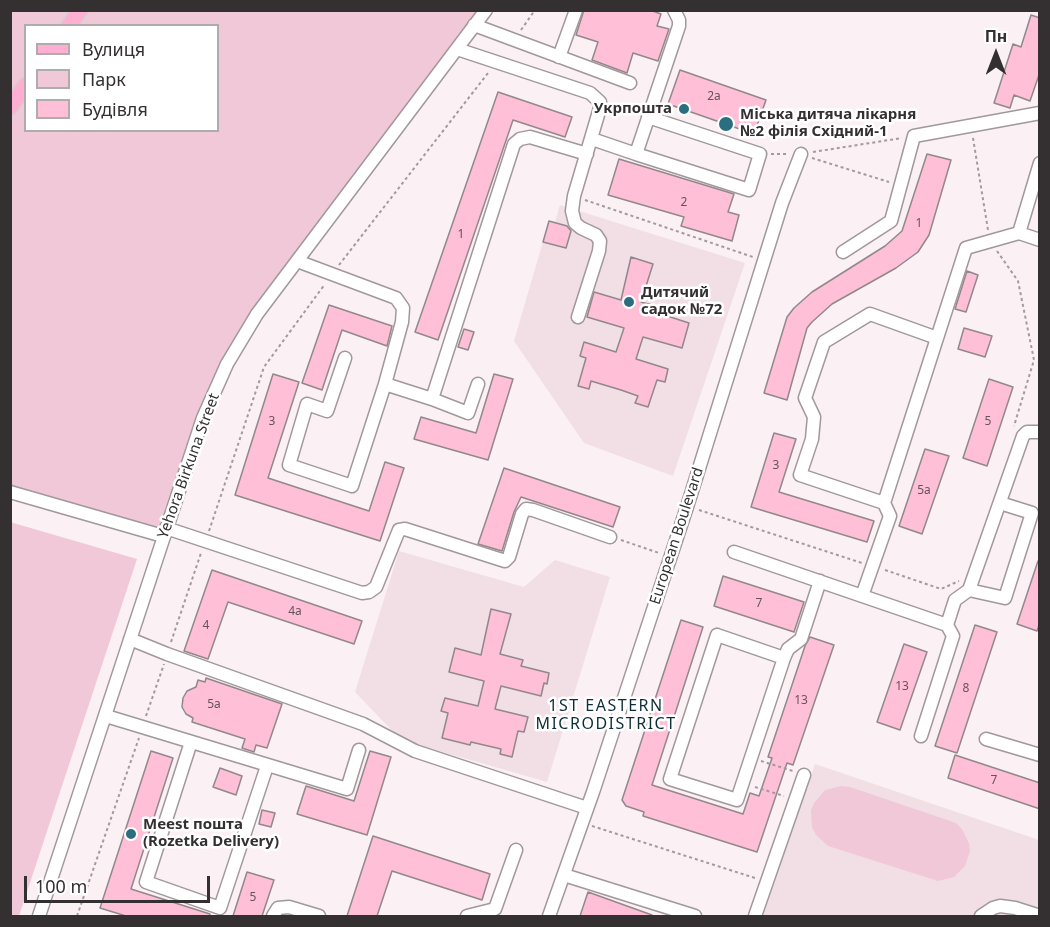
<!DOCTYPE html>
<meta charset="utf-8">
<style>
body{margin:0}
#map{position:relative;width:1050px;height:927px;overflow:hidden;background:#fbf0f4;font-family:"Noto Sans",sans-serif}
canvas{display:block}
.frame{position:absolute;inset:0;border:12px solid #343031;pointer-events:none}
.legend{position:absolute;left:24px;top:24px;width:195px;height:108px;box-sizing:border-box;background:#fff;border:2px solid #aeacad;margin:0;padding:8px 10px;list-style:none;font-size:18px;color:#343031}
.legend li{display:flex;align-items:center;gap:12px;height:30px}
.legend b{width:30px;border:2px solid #aeacad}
.north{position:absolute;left:966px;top:24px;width:60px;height:60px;-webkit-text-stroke:4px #fff;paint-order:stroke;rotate:0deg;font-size:16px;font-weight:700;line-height:24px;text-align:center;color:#343031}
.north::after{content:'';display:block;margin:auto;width:21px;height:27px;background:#343031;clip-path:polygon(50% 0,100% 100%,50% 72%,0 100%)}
.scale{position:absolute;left:24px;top:876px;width:186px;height:27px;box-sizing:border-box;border:3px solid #343031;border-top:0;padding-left:8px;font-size:18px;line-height:21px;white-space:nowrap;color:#343031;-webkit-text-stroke:4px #fff;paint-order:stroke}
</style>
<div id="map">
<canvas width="1050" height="927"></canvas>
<div class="frame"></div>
<ul class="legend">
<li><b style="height:8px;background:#ffafd2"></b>Вулиця</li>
<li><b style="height:16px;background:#f1c8d7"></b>Парк</li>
<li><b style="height:16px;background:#febfd7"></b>Будівля</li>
</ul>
<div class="north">Пн</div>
<div class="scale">100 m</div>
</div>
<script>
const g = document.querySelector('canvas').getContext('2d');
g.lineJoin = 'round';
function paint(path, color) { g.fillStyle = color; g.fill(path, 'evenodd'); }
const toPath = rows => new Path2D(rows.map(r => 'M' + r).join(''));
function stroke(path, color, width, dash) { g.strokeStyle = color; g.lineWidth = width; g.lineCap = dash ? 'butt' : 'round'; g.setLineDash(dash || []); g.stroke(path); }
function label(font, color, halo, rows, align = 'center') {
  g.font = font + ' "Noto Sans",sans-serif'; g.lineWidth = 5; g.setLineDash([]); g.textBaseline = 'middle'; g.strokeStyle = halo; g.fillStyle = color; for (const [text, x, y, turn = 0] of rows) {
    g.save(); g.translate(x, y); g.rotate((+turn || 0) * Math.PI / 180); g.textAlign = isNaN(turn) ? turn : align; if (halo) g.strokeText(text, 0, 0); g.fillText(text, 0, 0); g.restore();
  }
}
const built = toPath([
 [560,205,745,263,673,476,584,443,514,341,549,221,555,222],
 [399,551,524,587,555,560,610,577,547,782,401,740,355,692],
 [815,764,1039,840,1039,916,763,916]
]);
const green = toPath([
 [10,11,486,11,227,364,163,536,11,492],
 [26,26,218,26,218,130,26,130],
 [10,522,137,559,19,916,10,916],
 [841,786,850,787,956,823,962,829,969,843,970,851,965,866,954,877,938,881,828,846,816,835,812,827,811,810,814,803,825,790]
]);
const building = toPath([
 [584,10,650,10,661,14,657,26,669,29,658,61,633,53,627,73,592,60,598,42,576,35,584,10],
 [1031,15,1040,18,1040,72,1030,101,1014,95,1010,108,994,103,1013,44,1021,47,1031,15],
 [680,70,766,100,754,134,668,104,680,70],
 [498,92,572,117,565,137,513,120,438,340,415,332,498,92],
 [927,154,951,160,929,235,918,252,896,268,832,304,812,322,807,328,787,400,764,393,787,317,794,308,812,292,885,246,902,231,927,154],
 [619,159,734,194,728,212,739,215,732,241,681,226,684,217,608,195,619,159],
 [549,221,567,226,571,231,566,248,543,242,549,221],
 [631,257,653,264,641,302,663,308,661,314,689,323,682,348,643,337,636,359,668,369,665,382,657,380,648,407,635,403,638,396,621,390,591,381,589,389,578,386,586,358,580,356,584,342,616,352,624,328,587,317,594,292,621,300,631,257],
 [967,271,978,275,966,312,955,309,967,271],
 [329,305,392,326,387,346,342,330,322,390,302,383,329,305],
 [964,328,992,336,985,357,958,349,964,328],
 [464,329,474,332,468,350,458,347,464,329],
 [273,374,299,382,268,478,369,511,385,462,404,468,380,541,235,495,273,374],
 [494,374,513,379,488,460,414,439,421,417,476,433,494,374],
 [989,379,1013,387,987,466,963,458,989,379],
 [774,433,796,439,779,492,874,521,867,542,751,507,774,433],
 [925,449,949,456,922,534,899,526,925,449],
 [504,468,620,507,613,527,521,497,514,512,502,551,478,544,504,468],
 [1038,561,1040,562,1040,622,1037,631,1017,624,1038,561],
 [212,570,362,621,354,644,228,602,208,659,184,651,212,570],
 [723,576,804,602,794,632,714,606,723,576],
 [491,609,511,614,500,654,523,660,521,666,549,673,547,684,544,683,541,696,501,686,495,709,528,717,524,732,518,731,512,757,500,754,501,749,471,742,470,745,442,738,448,713,441,711,445,698,478,706,484,681,449,672,455,648,481,655,491,609],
 [681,620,703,627,652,785,743,814,750,793,759,796,772,758,768,757,805,646,810,637,834,645,793,765,787,763,757,852,643,816,644,812,626,806,622,800,681,620],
 [975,625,997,632,957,753,935,746,975,625],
 [904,644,927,652,900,730,877,722,904,644],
 [206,678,282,704,267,748,256,745,254,752,242,748,245,739,192,722,193,718,186,714,182,707,183,698,187,691,196,687,198,680,205,682,206,678],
 [151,751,173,758,131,889,210,914,210,916,126,916,100,908,151,751],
 [370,751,391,757,367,835,297,814,306,786,354,801,370,751],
 [955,755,1040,783,1040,809,948,778,955,755],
 [220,768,242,776,236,795,213,787,220,768],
 [262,810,275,813,271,827,259,824,262,810],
 [373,836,490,874,482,900,392,871,377,916,347,916,373,836],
 [247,872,274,880,262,916,233,916,247,872],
 [588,892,652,915,652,916,580,916,588,892]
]);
const path = toPath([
 [521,30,535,10],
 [973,138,988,230],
 [813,152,902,138],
 [771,154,789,154],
 [812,158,889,182],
 [585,200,753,257],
 [997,251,1018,281,1034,360,1014,426],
 [339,265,488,73],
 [699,510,862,563],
 [209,531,264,367,325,284],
 [621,540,659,553],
 [885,570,941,589,959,581],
 [171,642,201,553],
 [146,716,164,664],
 [761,761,793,771],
 [755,787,784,796],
 [592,826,755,878],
 [77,916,139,738]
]);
const minor = toPath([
 [474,25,630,83],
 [457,49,590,93,600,102,600,108,574,196,572,211,575,223,581,228,596,235,600,241,599,251,578,317],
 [559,57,576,10],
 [592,139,636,154,679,26,679,20,674,10],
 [636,154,749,190,760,154,648,117],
 [1019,233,1040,240],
 [843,252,891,221,914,136,1040,113],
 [297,261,396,298,403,308,402,322,385,384,352,486,289,465,307,404,327,411,345,358],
 [937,338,870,314,824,342,805,398,814,417,812,439,800,475,884,503,966,248,1019,233,1040,163],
 [385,384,432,399],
 [478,384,468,413,432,399,514,144,520,139,530,137,587,154],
 [10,492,163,536],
 [166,528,362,593,369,592,376,587,399,530,405,529,505,561,509,557,522,514,526,509,533,510,610,537],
 [734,552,947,625,953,636,921,736],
 [969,590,1005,598,1032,513,1000,503],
 [862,596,890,516,884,503],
 [947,625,955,600,969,590,1023,436,1027,432,1040,432],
 [717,635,784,658,737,800,670,779,717,635],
 [130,639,167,654,363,724,415,751,587,808],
 [784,658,788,649,801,639,820,581],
 [106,716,347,789,359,750],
 [986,739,1040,755],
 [191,742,146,882,220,908,267,766],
 [564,875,695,916],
 [39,916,203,418,227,364,257,314,486,10],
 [273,916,278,908,289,907,319,916],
 [467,916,495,909,516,850],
 [549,916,593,792,687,507,782,203,801,154],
 [755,916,804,775],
 [981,916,993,908,1000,906,1015,908,1040,916]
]);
const major = toPath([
 [69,26,80,10],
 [10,107,26,85]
]);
const markers = [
 [684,109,6,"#2b6e7f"],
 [726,124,8,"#2b6e7f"],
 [629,302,6,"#2b6e7f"],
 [131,834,6,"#2b6e7f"]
];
const numberNames = [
 ["2а",714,97],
 ["2",684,203],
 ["1",919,224],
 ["1",461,235],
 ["3",272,422],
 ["5",988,422],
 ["3",776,466],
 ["5а",924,491],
 ["7",759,604],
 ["4а",295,612],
 ["4",206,626],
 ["13",902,687],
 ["8",966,689],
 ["13",801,701],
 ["5а",214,705],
 ["7",994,781],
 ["5",253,898]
];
const poiNames = [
 ["Укрпошта",672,109,"right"],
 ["Міська дитяча лікарня",740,115],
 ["№2 філія Східний-1",740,132],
 ["Дитячий",641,293],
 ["садок №72",641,310],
 ["Meest пошта",143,825],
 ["(Rozetka Delivery)",143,842]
];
const streetNames = [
 ["Yehora Birkuna Street",189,466,-70],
 ["European Boulevard",677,536,-72]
];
const neighbourhoodNames = [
 ["1ST EASTERN",606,706],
 ["MICRODISTRICT",606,724]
];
paint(built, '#f1dfe5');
paint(green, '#f1c8d7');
paint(building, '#febfd7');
stroke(building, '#91888b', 1.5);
stroke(minor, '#a1989b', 15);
stroke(major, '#d2d1d2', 18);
stroke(path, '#a29a9d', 2, [3, 3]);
stroke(minor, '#fff', 12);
stroke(major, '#ffafd2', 15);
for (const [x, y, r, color] of markers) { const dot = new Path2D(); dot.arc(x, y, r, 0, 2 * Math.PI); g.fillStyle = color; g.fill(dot); stroke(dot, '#fff', 2); }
label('12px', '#66545a', null, numberNames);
label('bold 15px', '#343031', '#fff', poiNames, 'left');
label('15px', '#343031', '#fff', streetNames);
g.letterSpacing = '1.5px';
label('16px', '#0e2e37', '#fff', neighbourhoodNames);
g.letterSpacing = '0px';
</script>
